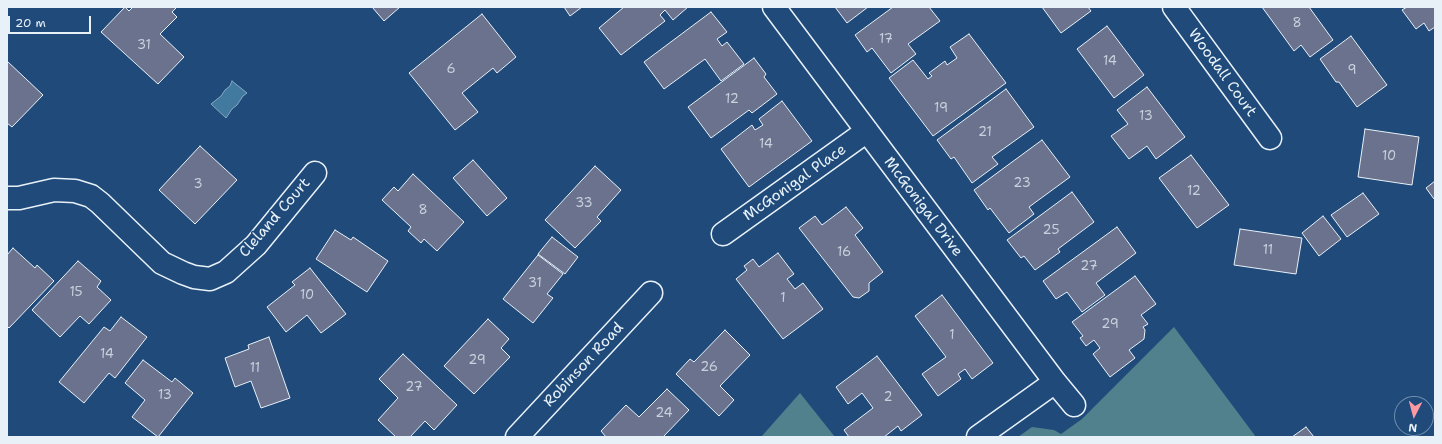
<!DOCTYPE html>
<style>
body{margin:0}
#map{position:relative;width:1442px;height:444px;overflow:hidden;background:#1f4a7a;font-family:"Shantell Sans",sans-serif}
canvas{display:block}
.frame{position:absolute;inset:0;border:8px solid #e8f1f8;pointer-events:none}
.north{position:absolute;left:1394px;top:396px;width:40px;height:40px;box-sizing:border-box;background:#1f4a7a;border:1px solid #6f8dac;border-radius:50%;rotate:186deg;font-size:11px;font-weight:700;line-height:16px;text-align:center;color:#e8f1f8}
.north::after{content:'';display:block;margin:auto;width:14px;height:18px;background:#ff9aa2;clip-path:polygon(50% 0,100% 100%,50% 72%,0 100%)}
.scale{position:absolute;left:8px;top:16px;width:83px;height:18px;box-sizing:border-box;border:2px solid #e8f1f8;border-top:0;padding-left:5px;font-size:12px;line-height:14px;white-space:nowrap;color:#e8f1f8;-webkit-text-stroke:3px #1f4a7a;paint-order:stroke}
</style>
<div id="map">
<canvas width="1442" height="444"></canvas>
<div class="frame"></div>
<div class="north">N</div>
<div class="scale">20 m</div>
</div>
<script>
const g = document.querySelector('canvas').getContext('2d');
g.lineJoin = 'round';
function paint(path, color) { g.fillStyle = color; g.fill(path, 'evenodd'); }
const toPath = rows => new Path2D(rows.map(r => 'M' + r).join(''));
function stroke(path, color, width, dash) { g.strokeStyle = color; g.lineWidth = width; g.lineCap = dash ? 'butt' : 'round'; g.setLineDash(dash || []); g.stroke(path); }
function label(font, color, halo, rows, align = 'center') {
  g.font = font + ' "Shantell Sans",sans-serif'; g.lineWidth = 3; g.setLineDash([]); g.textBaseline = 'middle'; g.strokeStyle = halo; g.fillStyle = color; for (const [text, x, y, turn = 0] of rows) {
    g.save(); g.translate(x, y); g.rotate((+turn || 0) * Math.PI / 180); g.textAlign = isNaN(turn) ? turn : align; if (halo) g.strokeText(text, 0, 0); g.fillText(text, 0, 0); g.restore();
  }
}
const green = toPath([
 [1174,327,1256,437,1018,437,1032,427,1054,430,1061,434,1082,419],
 [800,393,835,437,761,437]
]);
const water = toPath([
 [232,81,247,93,243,96,237,105,232,109,226,118,211,104,221,96,225,90,230,86,232,81]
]);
const building = toPath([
 [125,7,129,11,133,7,177,7,172,12,177,17,160,34,184,57,158,84,101,32,125,7],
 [372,7,400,7,384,21,372,7],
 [564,7,582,7,570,16,564,7],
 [624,7,688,7,673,20,665,10,660,15,665,21,621,55,599,28,624,7],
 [835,7,868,7,847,23,835,7],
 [893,7,929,7,940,21,908,44,916,54,891,73,872,48,867,52,855,35,893,7],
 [1042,7,1088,7,1091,11,1061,33,1042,7],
 [1262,7,1309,7,1333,40,1310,57,1301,45,1294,51,1262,7],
 [1407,7,1435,7,1435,27,1429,31,1424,23,1416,29,1402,10,1407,7],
 [711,12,727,32,717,39,722,46,727,42,744,64,721,81,705,59,664,89,644,62,711,12],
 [482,14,516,57,497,73,493,68,462,93,478,112,455,130,409,73,482,14],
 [1107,26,1144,75,1114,98,1077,49,1107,26],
 [969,34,1006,83,933,136,889,78,913,60,928,79,932,76,929,73,945,61,947,65,957,58,950,47,969,34],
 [1351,36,1387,85,1357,107,1339,82,1336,82,1320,59,1351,36],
 [754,58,766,74,764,77,777,94,752,113,749,110,711,138,688,107,754,58],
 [7,61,43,95,12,127,7,123,7,61],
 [1147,87,1185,137,1156,159,1147,146,1129,159,1111,136,1128,124,1117,110,1147,87],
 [1006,89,1034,127,992,157,998,164,972,183,954,157,951,159,937,140,1006,89],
 [782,101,812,141,749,187,721,149,752,125,755,130,763,125,759,119,782,101],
 [1365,129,1419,137,1412,185,1358,177,1365,129],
 [1042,140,1070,177,1029,207,1034,214,1009,233,990,208,988,210,974,190,1042,140],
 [200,146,237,180,195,224,159,190,200,146],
 [1191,155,1229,205,1197,228,1159,178,1191,155],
 [473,160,507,198,487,216,453,178,473,160],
 [595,166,621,190,597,217,601,221,575,248,545,220,595,166],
 [413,174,464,222,437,251,424,239,421,243,408,231,411,227,382,200,394,187,398,191,413,174],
 [1435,181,1435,198,1434,199,1426,188,1435,181],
 [1072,192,1094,222,1058,249,1060,252,1035,270,1024,256,1021,258,1007,240,1072,192],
 [1363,193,1379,214,1347,237,1331,215,1363,193],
 [846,207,863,228,855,235,883,272,869,283,869,291,859,298,853,297,799,228,815,216,822,225,846,207],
 [1323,216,1341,239,1319,256,1302,233,1323,216],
 [1117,227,1136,253,1096,283,1105,295,1082,312,1067,292,1056,299,1043,281,1117,227],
 [1240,229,1302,238,1296,274,1234,265,1240,229],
 [335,230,351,240,353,237,388,261,367,292,316,259,335,230],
 [552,237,578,257,565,274,538,254,552,237],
 [13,248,35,268,37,265,54,281,9,328,7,326,7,255,13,248],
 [778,253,794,274,787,279,795,289,803,283,823,309,783,339,736,279,747,270,744,266,753,259,759,267,778,253],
 [538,255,563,274,547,294,553,298,533,323,503,299,538,255],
 [78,261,101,281,97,287,111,300,89,324,80,316,60,337,32,310,78,261],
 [310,268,346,314,321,333,307,315,286,332,267,307,295,285,292,282,310,268],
 [1135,276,1156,304,1141,315,1148,324,1143,327,1145,330,1144,339,1129,350,1135,358,1110,377,1093,354,1100,348,1094,340,1086,346,1080,338,1083,336,1072,322,1135,276],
 [942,295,993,363,972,379,965,369,958,374,961,379,938,396,922,374,946,357,915,316,942,295],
 [121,317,147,337,115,378,109,373,84,403,59,382,104,327,110,331,121,317],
 [488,319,509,339,501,348,510,357,474,394,444,366,488,319],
 [725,330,750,355,720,386,734,400,719,416,676,374,690,359,694,362,725,330],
 [269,337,290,398,261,408,251,381,235,387,225,358,249,349,248,345,269,337],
 [403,354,457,405,434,430,425,421,410,437,396,437,378,420,398,398,379,379,403,354],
 [877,356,922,415,901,431,898,426,884,437,849,437,844,430,873,408,862,393,848,404,836,387,877,356],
 [143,360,172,382,175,378,193,393,158,437,132,417,145,400,125,383,143,360],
 [667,389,689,410,663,437,606,437,601,431,626,405,639,417,667,389],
 [1306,427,1314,437,1292,437,1306,427]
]);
const minor = toPath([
 [774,7,1055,382,1074,405],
 [1174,7,1270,138],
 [7,198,19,198,54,190,75,191,91,196,100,203,162,263,183,273,194,277,210,279,226,272,256,245,315,173],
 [723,234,867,131],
 [517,437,651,293],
 [978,437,1055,382]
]);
const numberNames = [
 ["8",1297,24],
 ["17",886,40],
 ["31",144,46],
 ["14",1110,62],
 ["6",451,70],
 ["9",1352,71],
 ["12",732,100],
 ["19",941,109],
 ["13",1146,117],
 ["21",985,133],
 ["14",766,145],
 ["10",1389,157],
 ["23",1022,184],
 ["3",198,185],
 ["12",1194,192],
 ["33",584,204],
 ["8",423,211],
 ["25",1051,231],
 ["11",1268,251],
 ["16",844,253],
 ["27",1089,267],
 ["31",535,284],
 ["15",76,293],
 ["10",307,296],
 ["1",783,299],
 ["29",1110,325],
 ["1",952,336],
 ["14",107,355],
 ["29",477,361],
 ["26",709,368],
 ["11",255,369],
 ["27",414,388],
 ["13",165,396],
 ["2",888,398],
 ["24",664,414]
];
const streetNames = [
 ["Woodall Court",1222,73,54],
 ["McGonigal Place",795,183,-35],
 ["McGonigal Drive",923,207,53],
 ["Cleland Court",275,218,-49],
 ["Robinson Road",584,365,-47]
];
paint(green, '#51818c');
paint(water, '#42799e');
stroke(water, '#84a9c2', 1);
paint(building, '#6a728d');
stroke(building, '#e8f1f8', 1);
stroke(minor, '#e8f1f8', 25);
stroke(minor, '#1f4a7a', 22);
label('13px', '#c8d1dd', null, numberNames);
label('15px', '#e8f1f8', '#1f4a7a', streetNames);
</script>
